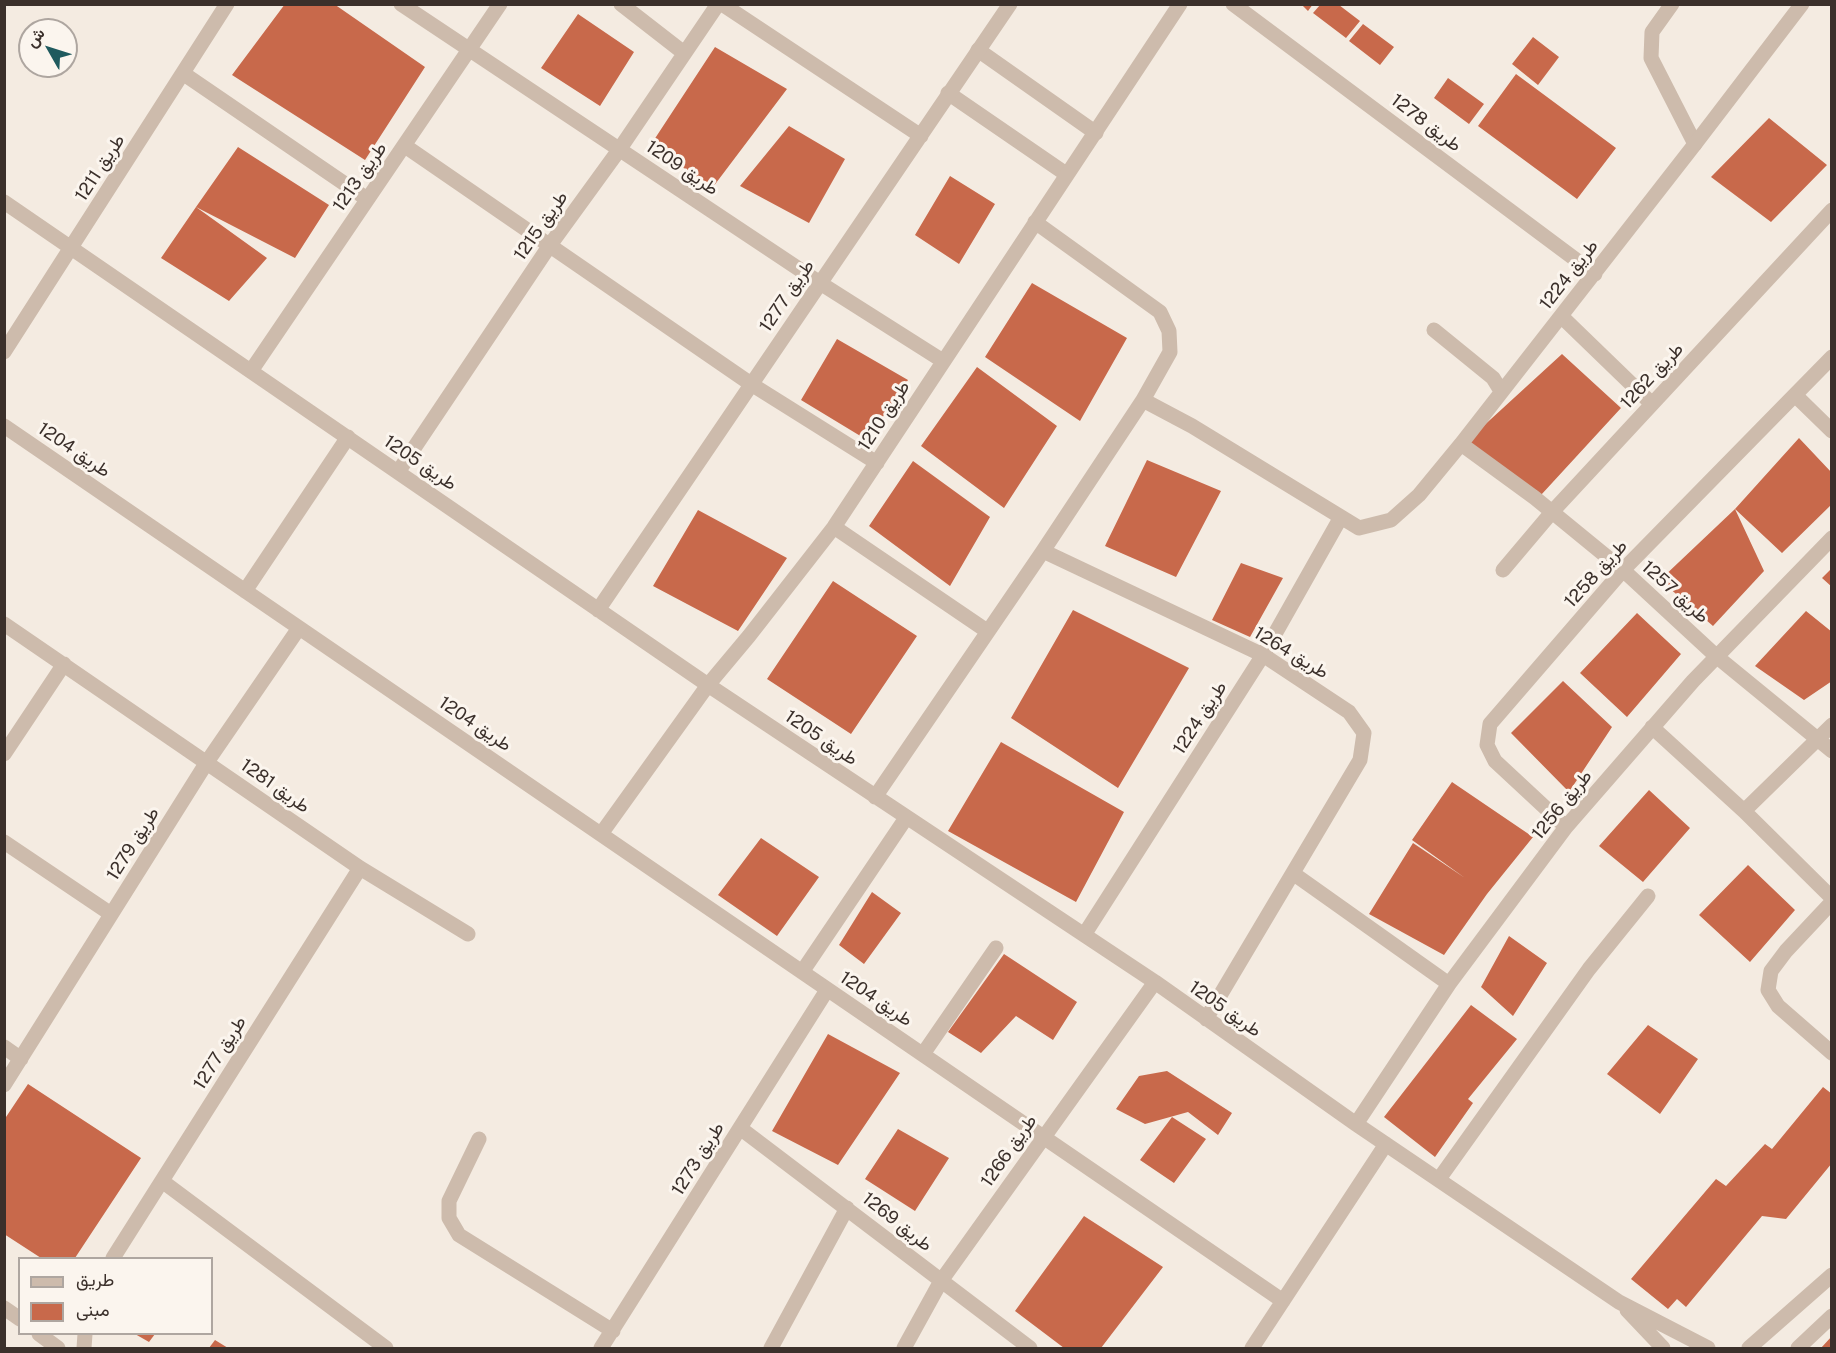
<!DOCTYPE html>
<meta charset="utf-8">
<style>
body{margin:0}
#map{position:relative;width:1836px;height:1353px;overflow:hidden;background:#f4ebe1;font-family:"Public Sans",Vazirmatn,sans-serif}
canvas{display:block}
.frame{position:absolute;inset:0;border:6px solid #3b302b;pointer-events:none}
.legend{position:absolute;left:18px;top:1257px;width:195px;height:78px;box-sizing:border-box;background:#fbf5ee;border:2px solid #aea6a0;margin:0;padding:8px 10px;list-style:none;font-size:18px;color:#3b302b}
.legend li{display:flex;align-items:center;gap:12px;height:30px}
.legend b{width:30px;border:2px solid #aea6a0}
.north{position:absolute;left:18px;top:18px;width:60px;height:60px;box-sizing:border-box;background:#fbf5ee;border:2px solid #aea6a0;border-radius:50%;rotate:309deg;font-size:16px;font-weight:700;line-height:24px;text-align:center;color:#3b302b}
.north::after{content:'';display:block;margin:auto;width:21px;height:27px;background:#1f5a5e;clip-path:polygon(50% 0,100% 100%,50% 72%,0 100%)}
</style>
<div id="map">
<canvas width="1836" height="1353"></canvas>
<div class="frame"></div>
<ul class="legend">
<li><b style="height:8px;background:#cdbbac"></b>طريق</li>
<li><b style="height:16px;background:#c8694b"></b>مبنى</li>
</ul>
<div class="north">ش</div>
</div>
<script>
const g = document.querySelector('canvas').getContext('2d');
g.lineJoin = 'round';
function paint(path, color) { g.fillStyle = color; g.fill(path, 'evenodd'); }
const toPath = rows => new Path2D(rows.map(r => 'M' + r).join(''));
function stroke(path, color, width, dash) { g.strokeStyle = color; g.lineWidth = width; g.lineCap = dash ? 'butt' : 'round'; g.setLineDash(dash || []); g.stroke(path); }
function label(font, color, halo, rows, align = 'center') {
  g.font = font + ' "Public Sans",Vazirmatn,sans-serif'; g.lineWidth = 6; g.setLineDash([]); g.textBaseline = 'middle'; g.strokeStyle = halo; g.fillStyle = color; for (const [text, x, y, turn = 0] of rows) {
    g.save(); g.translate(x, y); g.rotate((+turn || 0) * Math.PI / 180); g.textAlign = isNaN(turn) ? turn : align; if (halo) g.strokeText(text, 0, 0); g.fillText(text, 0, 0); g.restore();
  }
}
const building = toPath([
 [285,4,334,4,425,67,365,160,232,75],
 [1301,4,1313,4,1308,11],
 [1320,5,1339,5,1360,21,1346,38,1313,13],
 [578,14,634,52,600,106,541,68],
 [1363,24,1394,47,1380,65,1349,41],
 [1533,37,1559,57,1538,85,1512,64],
 [715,47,787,89,713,187,650,146],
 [1516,74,1616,148,1577,199,1478,126],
 [1448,78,1484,104,1469,124,1434,98],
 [1769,118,1827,165,1771,222,1711,177],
 [789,126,845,159,809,223,740,186],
 [238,147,329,205,295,258,196,207,267,258,229,301,161,258,196,207],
 [950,176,995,204,959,264,915,235],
 [1032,283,1127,338,1080,421,985,357],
 [837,339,908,380,867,440,801,400],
 [1562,354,1621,408,1541,495,1467,441],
 [977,367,1057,426,1004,508,921,446],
 [1799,438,1832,473,1832,504,1782,553,1735,509],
 [1147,460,1221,491,1176,577,1105,546],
 [913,461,990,517,950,586,869,526],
 [1735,509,1764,571,1713,626,1660,580],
 [698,510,787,558,738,631,653,586],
 [1241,563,1283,578,1250,637,1212,620],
 [1832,568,1832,587,1822,578],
 [833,581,917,636,851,734,767,679],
 [1073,610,1189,668,1118,788,1011,718],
 [1806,611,1832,632,1832,681,1804,700,1755,666],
 [1637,613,1681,654,1627,717,1580,673],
 [1563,681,1612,727,1569,792,1511,733],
 [1001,742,1124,812,1076,902,948,831],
 [1452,782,1533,837,1487,894,1444,955,1369,914,1413,843,1465,878,1412,840],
 [1649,790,1690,828,1643,882,1599,846],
 [761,838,819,877,777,936,718,895],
 [1748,865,1795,910,1750,962,1699,915],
 [872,892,901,913,864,964,839,945],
 [1509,936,1547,963,1513,1016,1481,987],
 [1004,954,1077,1002,1053,1040,1016,1016,981,1053,948,1032],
 [1471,1005,1517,1039,1468,1099,1473,1103,1435,1157,1384,1117],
 [1648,1025,1698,1059,1660,1114,1607,1074],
 [828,1034,900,1073,838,1165,772,1131],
 [1167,1071,1232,1113,1218,1135,1188,1112,1145,1124,1116,1109,1139,1076],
 [28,1084,141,1158,75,1258,41,1258,4,1234,4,1120],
 [1823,1087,1832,1094,1832,1163,1786,1219,1762,1216,1686,1307,1677,1299,1668,1309,1631,1279,1716,1179,1726,1186,1765,1144,1772,1149],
 [1172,1117,1206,1139,1174,1183,1140,1160],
 [898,1129,949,1158,915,1211,865,1179],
 [1084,1216,1163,1267,1101,1348,1064,1348,1015,1311],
 [135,1334,155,1334,149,1342],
 [1832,1336,1832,1348,1821,1348],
 [215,1340,228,1348,209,1348]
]);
const service = toPath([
 [1672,4,1652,32,1651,58,1695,144],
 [978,50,1096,133],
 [948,93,1066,174]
]);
const minor = toPath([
 [401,4,820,283,943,361],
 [621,4,684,53],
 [722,4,921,136],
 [1233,4,1595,274],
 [184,74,367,199],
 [405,146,751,384,877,463],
 [4,202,708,685,1155,982,1356,1124,1619,1302,1708,1348],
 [1561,316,1652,404],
 [1434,330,1493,378,1501,391],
 [4,352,227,4],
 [251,371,500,4],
 [1795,395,1832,431],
 [1143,400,1192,426,1359,528,1391,520,1419,495,1461,444,1695,144,1802,4],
 [4,426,1283,1301],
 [1461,444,1535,498,1623,570,1716,656,1832,751],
 [398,472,550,245,619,150,718,4],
 [834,527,987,631],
 [1043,551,1263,655,1349,712,1364,733,1360,760,1206,1019],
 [1503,570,1552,512,1832,210],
 [245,591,348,437],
 [598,610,1010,4],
 [4,624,360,868,468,934],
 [1652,727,1744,811,1832,898],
 [4,754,64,664],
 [875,797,1043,551,1143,400,1170,352,1169,331,1160,312,1035,222],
 [1744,811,1832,725],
 [1566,827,1495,761,1487,745,1490,724,1623,570,1832,357],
 [601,834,708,685,749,636,834,527,1180,4],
 [4,842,111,914],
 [1294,874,1449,984],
 [1832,902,1786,951,1771,971,1768,990,1778,1006,1832,1053],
 [1084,935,1263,655,1341,517],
 [802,972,906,818],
 [4,1047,21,1059],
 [923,1054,996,948],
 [4,1085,207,762,299,628],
 [1356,1124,1449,984,1566,827,1693,681,1832,538],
 [740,1128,1030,1348],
 [479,1139,449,1201,449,1218,459,1235,613,1331],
 [1439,1179,1589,969,1648,896],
 [162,1181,386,1348],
 [113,1258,360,868],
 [1627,1310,1663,1348],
 [84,1348,85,1334],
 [601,1348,827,990],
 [771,1348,847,1208],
 [904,1348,941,1281,1155,982],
 [1252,1348,1386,1144]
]);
const tertiary = toPath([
 [4,1308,20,1319],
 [39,1334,58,1348],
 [1749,1348,1832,1275],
 [1798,1348,1832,1316]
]);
const streetNames = [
 ["طريق 1278",1426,123,37],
 ["طريق 1211",100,168,-57],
 ["طريق 1209",682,168,34],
 ["طريق 1213",360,177,-55],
 ["طريق 1215",541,226,-55],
 ["طريق 1224",1569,275,-52],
 ["طريق 1277",787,296,-56],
 ["طريق 1262",1652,376,-47],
 ["طريق 1210",884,416,-57],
 ["طريق 1204",74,450,34],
 ["طريق 1205",420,463,34],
 ["طريق 1258",1596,574,-48],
 ["طريق 1257",1675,592,42],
 ["طريق 1264",1291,653,31],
 ["طريق 1224",1200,718,-57],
 ["طريق 1204",475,724,34],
 ["طريق 1205",821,738,34],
 ["طريق 1281",275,786,35],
 ["طريق 1256",1562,805,-51],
 ["طريق 1279",133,844,-58],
 ["طريق 1204",876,999,34],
 ["طريق 1205",1225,1009,35],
 ["طريق 1277",220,1053,-58],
 ["طريق 1266",1009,1151,-55],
 ["طريق 1273",698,1159,-58],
 ["طريق 1269",897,1222,38]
];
paint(building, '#c8694b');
stroke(service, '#cdbbac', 15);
stroke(minor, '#cdbbac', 15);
stroke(tertiary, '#cdbbac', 15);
label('18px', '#3b302b', '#fbf5ee', streetNames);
</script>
